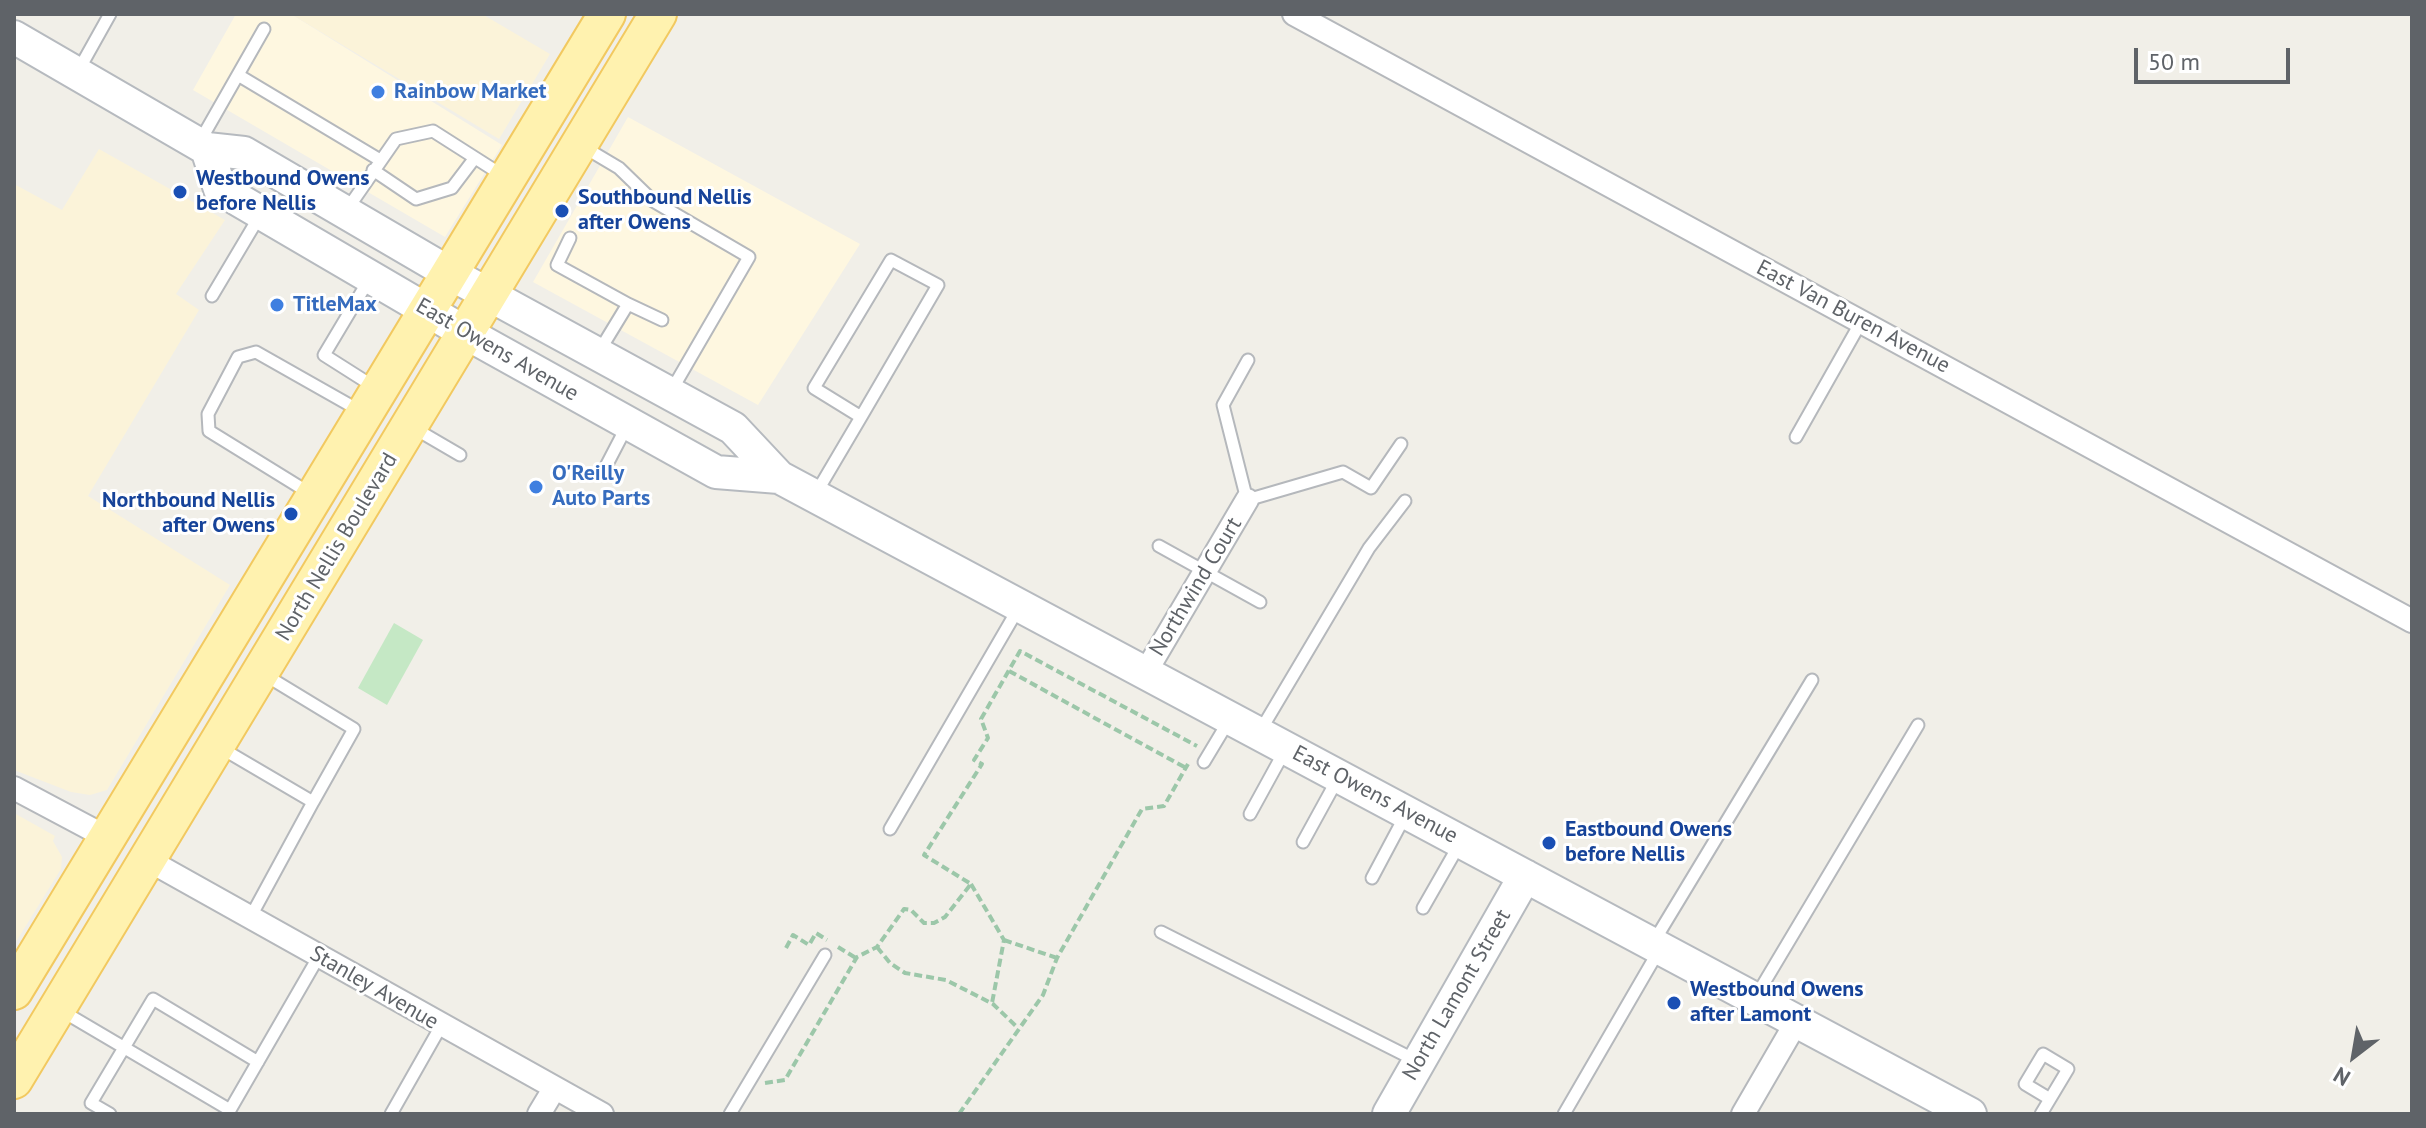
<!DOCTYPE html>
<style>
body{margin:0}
#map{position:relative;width:2426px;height:1128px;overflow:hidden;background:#f1efe8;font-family:"PT Sans",sans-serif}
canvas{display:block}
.frame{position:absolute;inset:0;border:16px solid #5f6368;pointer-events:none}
.north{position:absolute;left:2314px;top:1016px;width:80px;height:80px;-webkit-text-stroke:6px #fff;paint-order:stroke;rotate:211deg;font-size:22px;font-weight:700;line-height:32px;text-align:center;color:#5f6368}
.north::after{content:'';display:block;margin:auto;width:28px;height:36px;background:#5f6368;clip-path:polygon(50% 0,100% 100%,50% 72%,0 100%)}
.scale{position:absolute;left:2134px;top:48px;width:156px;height:36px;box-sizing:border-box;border:4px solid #5f6368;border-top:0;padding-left:10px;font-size:24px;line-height:28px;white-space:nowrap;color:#5f6368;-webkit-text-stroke:6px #fff;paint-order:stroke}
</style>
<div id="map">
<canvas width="2426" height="1128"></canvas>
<div class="frame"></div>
<div class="north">N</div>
<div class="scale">50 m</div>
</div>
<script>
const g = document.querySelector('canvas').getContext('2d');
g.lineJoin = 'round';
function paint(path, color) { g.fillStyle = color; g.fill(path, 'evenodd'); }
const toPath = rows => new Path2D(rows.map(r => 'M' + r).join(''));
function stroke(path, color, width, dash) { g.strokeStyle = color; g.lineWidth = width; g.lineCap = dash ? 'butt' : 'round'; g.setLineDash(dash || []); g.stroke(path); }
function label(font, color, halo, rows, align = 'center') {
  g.font = font + ' "PT Sans",sans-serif'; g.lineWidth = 6; g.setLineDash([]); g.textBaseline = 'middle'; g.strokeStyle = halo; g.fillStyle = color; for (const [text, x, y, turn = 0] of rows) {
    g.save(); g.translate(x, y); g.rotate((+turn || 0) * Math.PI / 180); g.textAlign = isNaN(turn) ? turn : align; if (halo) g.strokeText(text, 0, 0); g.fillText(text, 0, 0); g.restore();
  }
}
const commercial = toPath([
 [236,14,291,14,502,145,445,237,193,90],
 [628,117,860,244,758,405,533,282]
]);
const green = toPath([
 [394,623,423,640,387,705,358,688]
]);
const sand = toPath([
 [291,14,482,14,550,54,499,139],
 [99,149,225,220,176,294,199,310,88,496,230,585,107,790,90,795,71,792,14,770,14,184,62,210],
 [14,813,55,836,53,841,62,857,61,869,14,945]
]);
const path = toPath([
 [1009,671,1186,768],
 [971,884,1004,940,992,1003],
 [1004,940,1057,958],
 [838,947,856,958],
 [877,947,890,963,905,973,946,980,993,1004,1018,1028],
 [786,948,793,935,809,945,816,933,827,940],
 [765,1083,785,1080,857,957,877,947,904,909,911,910,924,923,934,923,945,917,971,884,924,855,982,764,974,760,988,738,981,719,1020,651,1197,746],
 [959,1114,1043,995,1057,958,1142,809,1164,806,1188,764]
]);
const lane = toPath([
 [77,73,110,14],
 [238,75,380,160],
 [199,143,264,29],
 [582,146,619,168,653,201,749,257,670,393],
 [373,170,416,199,452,188,474,159],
 [346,211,396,139,433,131,502,175],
 [570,238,557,265,628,304,600,350],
 [370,278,324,355,376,388],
 [212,296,259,217],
 [628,304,662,320],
 [1248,360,1223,405,1247,500,1343,472,1371,488,1401,444],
 [412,427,460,455],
 [1796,437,1861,322],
 [603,472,628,424],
 [311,494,209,431,208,414,238,357,256,352,362,412],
 [815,495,861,417,814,388,891,260,938,285,861,417],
 [1159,546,1260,602],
 [1259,733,1369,548,1405,501],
 [221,748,313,802,354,729,265,675],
 [1204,762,1228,722],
 [1250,814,1284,752],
 [890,829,1018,609],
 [1303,842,1337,780],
 [1372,878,1405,816],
 [1423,908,1459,845],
 [250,918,313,802],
 [1161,932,1415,1060],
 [1653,943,1812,680],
 [1755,998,1918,725],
 [62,1011,230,1110,227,1114],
 [230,1110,319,956],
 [110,1114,91,1103,153,999,258,1062],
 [391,1114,441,1026],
 [730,1114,825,955],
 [1564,1114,1658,952],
 [2041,1114,2068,1069,2043,1054,2025,1084,2050,1099]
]);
const street = toPath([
 [1294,14,2412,621],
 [1145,673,1247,500],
 [14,788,108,838],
 [148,860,602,1114],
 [539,1114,554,1089],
 [1743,1114,1797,1021]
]);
const secondary = toPath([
 [14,37,207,149,244,153,451,274,733,428,779,477,1970,1114],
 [207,149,220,189,466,333,716,472,779,477],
 [1389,1114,1525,876]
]);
const primary = toPath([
 [14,991,607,14],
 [14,1080,658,14]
]);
const markers = [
 [378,92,8,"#3f7fe0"],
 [180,192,8,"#1a4fb4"],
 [562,211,8,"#1a4fb4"],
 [277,305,8,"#3f7fe0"],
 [536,487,8,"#3f7fe0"],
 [291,514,8,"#1a4fb4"],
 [1549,843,8,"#1a4fb4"],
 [1674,1003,8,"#1a4fb4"]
];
const shopNames = [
 ["Rainbow Market",394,92],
 ["TitleMax",293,305],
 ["O'Reilly",552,474],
 ["Auto Parts",552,499]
];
const transitNames = [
 ["Westbound Owens",196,179],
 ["before Nellis",196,204],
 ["Southbound Nellis",578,198],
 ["after Owens",578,223],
 ["Northbound Nellis",275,501,"right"],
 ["after Owens",275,526,"right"],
 ["Eastbound Owens",1565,830],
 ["before Nellis",1565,855],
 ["Westbound Owens",1690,990],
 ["after Lamont",1690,1015]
];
const streetNames = [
 ["East Van Buren Avenue",1853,317,28],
 ["East Owens Avenue",497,350,30],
 ["North Nellis Boulevard",337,547,-59],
 ["Northwind Court",1196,587,-59],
 ["East Owens Avenue",1375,795,28],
 ["Stanley Avenue",374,988,30],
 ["North Lamont Street",1457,995,-60]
];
paint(commercial, '#fef7e0');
paint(green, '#c5e8c5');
paint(sand, '#fbf3d9');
stroke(lane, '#b5b8bc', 15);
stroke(street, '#b5b8bc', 26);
stroke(secondary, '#b6babf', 36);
stroke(primary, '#f2c960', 40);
stroke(path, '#9cc7a9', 4, [8, 4]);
stroke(lane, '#fff', 11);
stroke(street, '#fff', 22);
stroke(secondary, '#fff', 32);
stroke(primary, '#fff2af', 36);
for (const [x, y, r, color] of markers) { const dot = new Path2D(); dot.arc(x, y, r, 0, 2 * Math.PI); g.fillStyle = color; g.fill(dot); stroke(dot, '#fff', 3); }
label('bold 22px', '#366cbe', '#fff', shopNames, 'left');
label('bold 22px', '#164399', '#fff', transitNames, 'left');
label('22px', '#5f6368', '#fff', streetNames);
</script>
